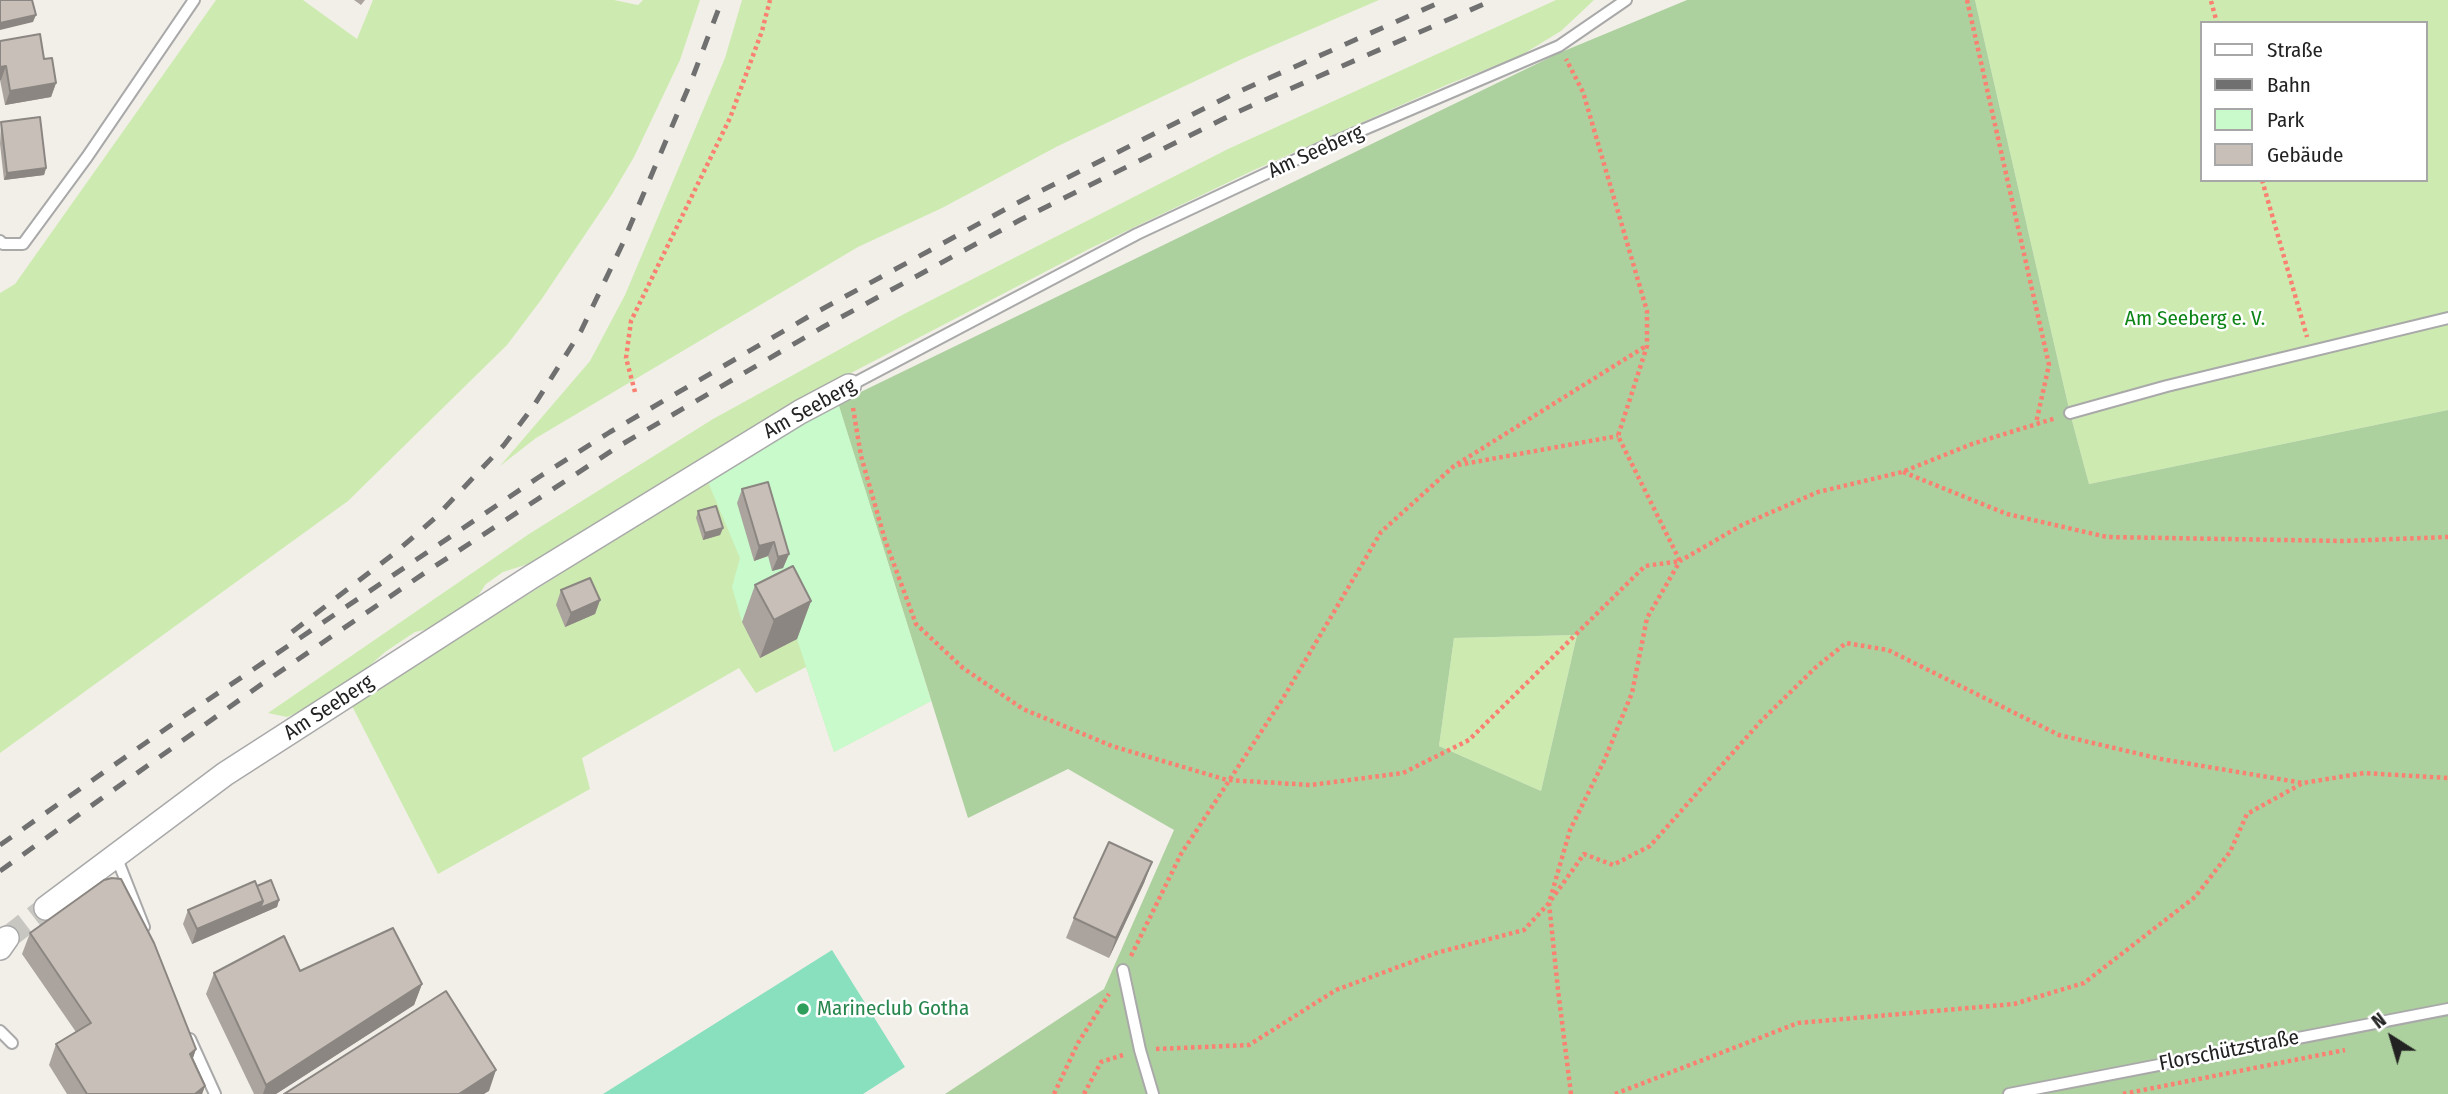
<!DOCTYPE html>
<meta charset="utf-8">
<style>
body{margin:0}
#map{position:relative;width:2448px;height:1094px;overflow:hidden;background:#f2efe9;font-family:"Fira Sans Condensed",sans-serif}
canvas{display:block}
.legend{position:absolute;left:2200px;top:21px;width:228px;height:161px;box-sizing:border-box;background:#fff;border:2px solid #a7a7a7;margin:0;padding:9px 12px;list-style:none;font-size:21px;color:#222}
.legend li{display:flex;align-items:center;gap:14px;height:35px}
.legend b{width:35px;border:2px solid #a7a7a7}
.north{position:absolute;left:2357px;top:1003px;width:70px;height:70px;-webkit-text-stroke:5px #fff;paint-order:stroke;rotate:323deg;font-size:19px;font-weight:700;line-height:28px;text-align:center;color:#222}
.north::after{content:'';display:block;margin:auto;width:24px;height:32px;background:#222;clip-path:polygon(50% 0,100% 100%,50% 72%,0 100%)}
</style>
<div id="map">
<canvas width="2448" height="1094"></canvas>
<ul class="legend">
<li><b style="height:9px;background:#fff"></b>Straße</li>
<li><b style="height:9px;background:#707070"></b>Bahn</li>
<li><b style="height:19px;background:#c8facc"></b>Park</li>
<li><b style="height:19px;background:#c7bfb8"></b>Gebäude</li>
</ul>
<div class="north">N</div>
</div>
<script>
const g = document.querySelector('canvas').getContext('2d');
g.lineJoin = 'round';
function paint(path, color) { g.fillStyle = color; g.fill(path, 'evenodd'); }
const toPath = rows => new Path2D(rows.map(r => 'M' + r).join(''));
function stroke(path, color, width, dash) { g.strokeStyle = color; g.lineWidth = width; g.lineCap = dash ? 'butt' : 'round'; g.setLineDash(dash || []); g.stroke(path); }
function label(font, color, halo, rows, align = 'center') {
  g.font = font + ' "Fira Sans Condensed",sans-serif'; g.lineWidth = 5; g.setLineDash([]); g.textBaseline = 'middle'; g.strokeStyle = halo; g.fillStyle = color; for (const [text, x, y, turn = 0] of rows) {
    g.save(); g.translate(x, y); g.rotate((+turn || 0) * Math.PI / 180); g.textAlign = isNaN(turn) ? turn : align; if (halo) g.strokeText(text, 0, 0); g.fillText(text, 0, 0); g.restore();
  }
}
const grass = toPath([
 [216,0,303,0,357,39,373,0,614,0,638,5,643,0,700,0,680,60,634,157,611,196,541,300,507,345,348,501,0,753,0,293,15,284],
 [742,0,1379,0,1242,59,1058,146,942,208,858,247,536,438,500,466,590,361,625,295,725,58],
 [1556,0,1594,0,1561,31,1520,56,1449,84,1254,170,1089,249,826,386,547,558,503,572,486,584,469,609,442,626,415,632,385,652,366,669,322,702,287,717,268,713,529,534,713,419,904,314,1228,149],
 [1975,0,2448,0,2448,410,2089,484,2070,413],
 [2201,23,2425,23,2425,180,2201,180],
 [838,403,931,701,834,752,806,667,756,693,739,668,582,758,590,789,438,874,352,706,674,502],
 [1577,635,1541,791,1439,746,1454,638]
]);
const forest = toPath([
 [1687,0,1975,0,2070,413,2089,484,2448,410,2448,1094,945,1094,1104,989,1174,830,1068,769,968,818,838,403,1559,53],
 [1577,635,1541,791,1439,746,1454,638]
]);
const park = toPath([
 [838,403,931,701,834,752,797,639,780,604,742,622,732,587,740,558,708,482]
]);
const pitch = toPath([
 [832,950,905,1067,863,1094,603,1094]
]);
const streetTunnel = toPath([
 [7,938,46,908]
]);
const path = toPath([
 [1967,0,2049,365,2036,423],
 [2211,1,2217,23],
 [2262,180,2307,337],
 [635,392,626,358,631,321,730,118,762,31,770,0],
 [853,408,861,456,885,540,916,624,963,668,1023,709,1112,746,1227,780,1311,785,1403,773,1469,740,1645,566,1680,561,1618,436,1647,346,1647,311,1583,92,1566,59],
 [1458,465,1618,436],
 [1903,472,2007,514,2107,537,2343,541,2448,537],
 [1131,956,1181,854,1282,700,1381,532,1454,466,1646,346],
 [1156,1049,1249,1045,1336,990,1436,953,1524,930,1549,903,1584,854,1613,865,1650,846,1761,721,1815,668,1846,643,1888,650,2059,735,2161,759,2303,783],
 [1054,1094,1078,1043,1109,994],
 [1084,1094,1101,1062,1123,1055],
 [1571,1094,1558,990,1549,903,1570,830,1604,761,1632,693,1647,618,1680,561,1742,525,1818,492,1902,472,1972,444,2056,418],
 [1615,1094,1798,1023,2014,1004,2084,983,2195,897,2230,852,2247,814,2303,783,2364,773,2448,778],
 [2123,1094,2345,1050]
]);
const lane = toPath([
 [0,241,3,244,23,244,87,157,194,0],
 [849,386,1137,234,1325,146,1559,46,1626,0],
 [2070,413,2167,386,2448,318],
 [116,856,144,927],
 [1123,970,1140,1050,1153,1094],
 [0,1031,12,1043],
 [190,1039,215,1094],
 [2009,1094,2448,1009]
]);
const street = toPath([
 [46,908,225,774,531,577,800,412,849,386],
 [0,948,7,938]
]);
const rail = toPath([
 [292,632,396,552,435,518,504,445,533,407,581,331,622,245,692,79,722,0],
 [0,845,184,716,539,477,610,432,813,314,1015,204,1231,95,1445,0],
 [0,871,259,686,426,572,619,446,823,327,1020,220,1235,113,1493,0]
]);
const wall = toPath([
 [354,0,365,0,361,5],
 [0,41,44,59,56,83,51,97,5,105,0,80],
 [1,122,46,168,44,175,4,180,0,144],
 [742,489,789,554,783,568,772,571,768,556,754,561,737,503],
 [698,511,723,528,720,535,703,540,696,518],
 [755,585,811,601,797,639,760,658,742,622],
 [561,590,600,600,595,614,565,627,556,605],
 [1152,862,1144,883,1109,958,1066,938,1074,918],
 [279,900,277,907,192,944,183,924,188,910],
 [30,933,196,1049,192,1060,205,1086,202,1094,67,1094,49,1065,56,1044,76,1032,22,954],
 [300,971,422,984,414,1005,276,1094,254,1094,206,994,214,973]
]);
const shadedWall = toPath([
 [36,15,33,22,0,30,0,23],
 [6,66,1,80,0,80,0,67],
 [56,83,51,97,5,105,10,91],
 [46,168,44,175,4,180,7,173],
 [723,528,720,535,703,540,705,533],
 [774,542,768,556,754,561,759,546],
 [789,554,783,568,772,571,778,557],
 [600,600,595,614,565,627,571,613],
 [811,601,797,639,760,658,774,620],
 [1152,862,1144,883,1109,958,1116,938],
 [279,900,277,907,192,944,197,929,263,901],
 [422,984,414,1005,276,1094,263,1094,266,1085],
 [196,1049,189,1070,190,1054],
 [496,1070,489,1091,484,1094,459,1094],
 [205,1086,202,1094,195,1094]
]);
const building = toPath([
 [0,0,32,0,36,15,0,23,0,0],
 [40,34,44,59,52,58,56,83,10,91,6,66,0,67,0,41,40,34],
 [40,117,46,168,7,173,1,122,40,117],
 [768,482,789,554,778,557,774,542,759,546,742,489,768,482],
 [716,506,723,528,705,533,698,511,716,506],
 [793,566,811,601,774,620,755,585,793,566],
 [590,578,600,600,571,613,561,590,590,578],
 [1109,842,1152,862,1116,938,1074,918,1109,842],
 [112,878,121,879,154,943,196,1049,190,1054,205,1086,195,1094,87,1094,56,1044,91,1023,30,933,104,880,112,878],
 [271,880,279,900,260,908,263,901,257,886,271,880],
 [255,881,263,901,197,929,188,910,255,881],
 [393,928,422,984,266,1085,214,973,284,936,300,971,393,928],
 [446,991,496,1070,459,1094,284,1094,446,991]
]);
const markers = [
 [803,1009,7,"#2e9e5b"]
];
const streetNames = [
 ["Am Seeberg",1316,152,-24],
 ["Am Seeberg",810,409,-29],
 ["Am Seeberg",329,708,-33],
 ["Florschützstraße",2229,1051,-11]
];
const parkNames = [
 ["Am Seeberg e. V.",2195,319]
];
const leisureNames = [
 ["Marineclub Gotha",817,1009]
];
paint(grass, '#cdebb0');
paint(forest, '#add19e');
paint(park, '#c8facc');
paint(pitch, '#88e0be');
stroke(streetTunnel, '#c8c6c1', 23, [23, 11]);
stroke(lane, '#a9a9a9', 14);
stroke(street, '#a9a9a9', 26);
stroke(path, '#fa8072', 4.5, [3.5, 3.5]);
stroke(lane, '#fff', 10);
stroke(street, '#fff', 23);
stroke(rail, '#707070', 5, [14, 14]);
paint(wall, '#aba49e');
paint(shadedWall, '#8b8681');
paint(building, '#c7bfb8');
stroke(building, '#8b8681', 2);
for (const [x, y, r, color] of markers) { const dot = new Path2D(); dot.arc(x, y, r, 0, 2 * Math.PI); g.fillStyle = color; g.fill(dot); stroke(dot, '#fff', 2.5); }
label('21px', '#222', '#fff', streetNames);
label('21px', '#0c8416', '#fff', parkNames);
label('21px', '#27864d', '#fff', leisureNames, 'left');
</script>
